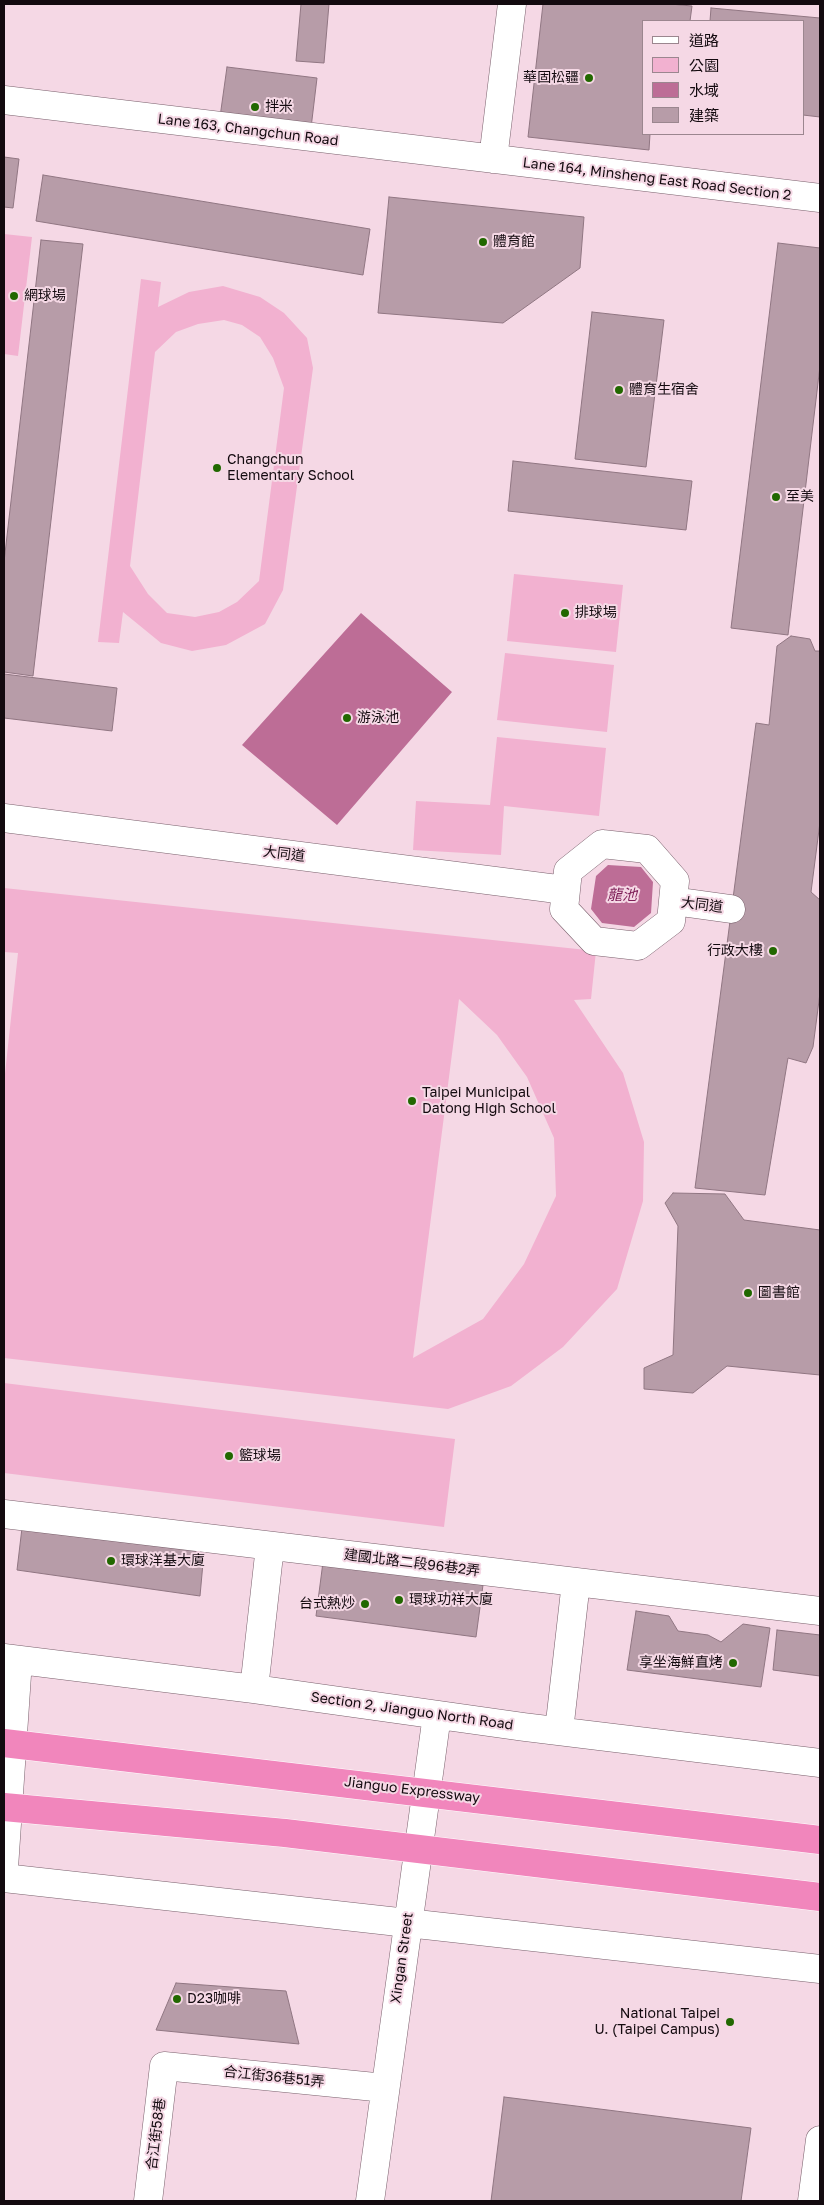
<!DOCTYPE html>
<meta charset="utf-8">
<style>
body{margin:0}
#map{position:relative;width:824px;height:2205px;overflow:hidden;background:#f5d8e5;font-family:"Golos Text","Noto Sans TC",sans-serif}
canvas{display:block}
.frame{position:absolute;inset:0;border:5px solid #130a0f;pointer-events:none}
.legend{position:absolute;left:642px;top:20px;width:162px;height:115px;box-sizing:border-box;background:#f5d8e5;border:1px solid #9b868f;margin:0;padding:6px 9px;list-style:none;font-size:15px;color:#130a0f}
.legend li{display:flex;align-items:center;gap:10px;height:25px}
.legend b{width:25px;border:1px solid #9b868f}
</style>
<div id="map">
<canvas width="824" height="2205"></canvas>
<div class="frame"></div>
<ul class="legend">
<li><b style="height:6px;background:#fff"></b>道路</li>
<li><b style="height:14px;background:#f2b1d0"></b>公園</li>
<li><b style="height:14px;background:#bd6d96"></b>水域</li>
<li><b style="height:14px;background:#b79ca8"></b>建築</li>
</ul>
</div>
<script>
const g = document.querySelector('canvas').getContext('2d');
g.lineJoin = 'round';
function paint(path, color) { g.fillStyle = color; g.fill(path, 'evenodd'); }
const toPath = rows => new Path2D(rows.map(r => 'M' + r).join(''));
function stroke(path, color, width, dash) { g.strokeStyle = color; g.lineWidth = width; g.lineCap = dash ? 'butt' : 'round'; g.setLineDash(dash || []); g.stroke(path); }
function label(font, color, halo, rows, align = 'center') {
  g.font = font + ' "Golos Text","Noto Sans TC",sans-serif'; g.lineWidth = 4; g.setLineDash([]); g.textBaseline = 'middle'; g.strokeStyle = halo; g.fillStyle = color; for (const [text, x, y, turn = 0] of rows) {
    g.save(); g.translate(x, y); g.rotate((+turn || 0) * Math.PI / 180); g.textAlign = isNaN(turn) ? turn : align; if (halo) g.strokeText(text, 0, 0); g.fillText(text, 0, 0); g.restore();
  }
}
const green = toPath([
 [4,234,32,237,18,356,4,354],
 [141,279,161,282,158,307,189,292,223,286,260,297,284,313,307,338,313,368,283,590,265,624,226,645,192,651,161,643,123,612,119,643,98,642],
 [224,320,242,325,260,337,273,358,284,388,259,581,237,602,219,612,195,617,167,613,148,594,130,566,155,352,176,332,198,324],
 [514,574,623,585,616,652,507,641],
 [505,653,614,665,607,732,497,720],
 [497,737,606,748,599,816,504,806,501,855,413,850,416,801,490,805],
 [4,888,596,951,591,999,574,1000,623,1073,644,1142,643,1201,617,1289,563,1347,511,1386,448,1409,4,1358,4,1083,18,953,4,952],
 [459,999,497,1035,527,1077,554,1138,556,1196,524,1264,483,1319,413,1358],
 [4,1383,455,1439,444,1527,4,1473]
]);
const water = toPath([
 [361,613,452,692,337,825,242,745],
 [608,865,641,867,653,882,651,913,634,927,602,923,591,909,596,876]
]);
const building = toPath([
 [301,4,329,4,324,63,296,61,301,4],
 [543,4,670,4,692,6,690,21,643,21,643,134,650,134,649,150,528,137,543,4],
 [711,8,820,18,820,117,803,115,803,21,710,21,711,8],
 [227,67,317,78,311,128,220,117,227,67],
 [4,157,19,159,13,208,4,207,4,157],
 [43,175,370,229,363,275,36,221,43,175],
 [389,197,584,217,580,268,503,323,378,313,389,197],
 [41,240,83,244,33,676,4,672,4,562,41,240],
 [778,243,820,248,820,366,788,635,731,628,778,243],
 [592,312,664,320,646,467,575,459,592,312],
 [513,461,692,481,686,530,508,511,513,461],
 [791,636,810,639,815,651,820,651,820,822,811,892,820,900,820,993,813,1047,806,1063,788,1058,765,1195,695,1188,756,723,769,725,777,646,791,636],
 [4,674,117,688,112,731,4,718,4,674],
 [673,1193,725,1194,744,1220,820,1230,820,1375,727,1366,693,1393,644,1389,644,1368,673,1355,678,1226,665,1203,673,1193],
 [22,1528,204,1552,200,1596,17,1570,22,1528],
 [323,1562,483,1585,476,1637,316,1616,323,1562],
 [636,1611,669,1616,678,1631,708,1635,721,1642,743,1624,770,1628,761,1687,627,1670,636,1611],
 [777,1630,820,1635,820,1676,773,1670,777,1630],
 [176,1983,286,1991,299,2044,156,2030,176,1983],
 [504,2097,751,2128,741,2201,491,2201,504,2097]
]);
const minor = toPath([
 [4,100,820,198],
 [493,159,512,4],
 [4,818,565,890],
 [602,844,647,849,675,881,671,921,638,946,594,941,564,909,568,871,602,844],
 [673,901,731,909],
 [4,1514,820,1611],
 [4,1658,254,1689,524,1727,820,1763],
 [254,1689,270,1546],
 [559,1731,576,1582],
 [4,1868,18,1660],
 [4,1878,820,1969],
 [148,2201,164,2066,385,2088],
 [370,2201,437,1715],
 [812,2201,820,2140]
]);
const highwayBridge = toPath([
 [4,1743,820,1840],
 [4,1807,285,1833,820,1897]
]);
const markers = [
 [589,78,5,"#216800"],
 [255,107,5,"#216800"],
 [483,242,5,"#216800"],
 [14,296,5,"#216800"],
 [619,390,5,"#216800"],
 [217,468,5,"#216800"],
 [776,497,5,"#216800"],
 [565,613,5,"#216800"],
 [347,718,5,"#216800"],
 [773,951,5,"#216800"],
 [412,1101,5,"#216800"],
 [748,1293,5,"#216800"],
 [229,1456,5,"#216800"],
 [111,1561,5,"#216800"],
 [399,1600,5,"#216800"],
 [365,1604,5,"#216800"],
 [733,1663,5,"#216800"],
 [177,1999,5,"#216800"],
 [730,2022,5,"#216800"]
];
const poiNames = [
 ["華固松疆",579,78,"right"],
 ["拌米",265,107],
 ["體育館",493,242],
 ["網球場",24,296],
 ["體育生宿舍",629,390],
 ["Changchun",227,460],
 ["Elementary School",227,476],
 ["至美",786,497],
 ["排球場",575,613],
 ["游泳池",357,718],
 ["行政大樓",763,951,"right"],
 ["Taipei Municipal",422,1093],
 ["Datong High School",422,1109],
 ["圖書館",758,1293],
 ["籃球場",239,1456],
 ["環球洋基大廈",121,1561],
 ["環球功祥大廈",409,1600],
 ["台式熱炒",355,1604,"right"],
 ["享坐海鮮直烤",723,1663,"right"],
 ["D23咖啡",187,1999],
 ["National Taipei",720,2014,"right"],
 ["U. (Taipei Campus)",720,2030,"right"]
];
const streetNames = [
 ["Lane 163, Changchun Road",248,130,7],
 ["Lane 164, Minsheng East Road Section 2",657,179,7],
 ["大同道",284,854,7],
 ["大同道",702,905,7],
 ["建國北路二段96巷2弄",412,1563,7],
 ["Section 2, Jianguo North Road",412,1711,8],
 ["Jianguo Expressway",412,1790,7],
 ["Xingan Street",402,1958,-82],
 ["合江街36巷51弄",274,2077,6],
 ["合江街58巷",156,2134,-83]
];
const waterNames = [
 ["龍池",622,895]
];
paint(green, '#f2b1d0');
paint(water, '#bd6d96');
paint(building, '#b79ca8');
stroke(building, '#907682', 1);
stroke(minor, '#79606c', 29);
stroke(minor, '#fff', 28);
stroke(highwayBridge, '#fff', 29, []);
stroke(highwayBridge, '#f186bc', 28);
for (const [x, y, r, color] of markers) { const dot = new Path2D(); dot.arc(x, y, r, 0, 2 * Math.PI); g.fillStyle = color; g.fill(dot); stroke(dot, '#f5d8e5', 2); }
label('14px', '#130a0f', '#f5d8e5', poiNames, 'left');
label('14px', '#130a0f', '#f5d8e5', streetNames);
label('italic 15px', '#7d1d56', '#f5d8e5', waterNames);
</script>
